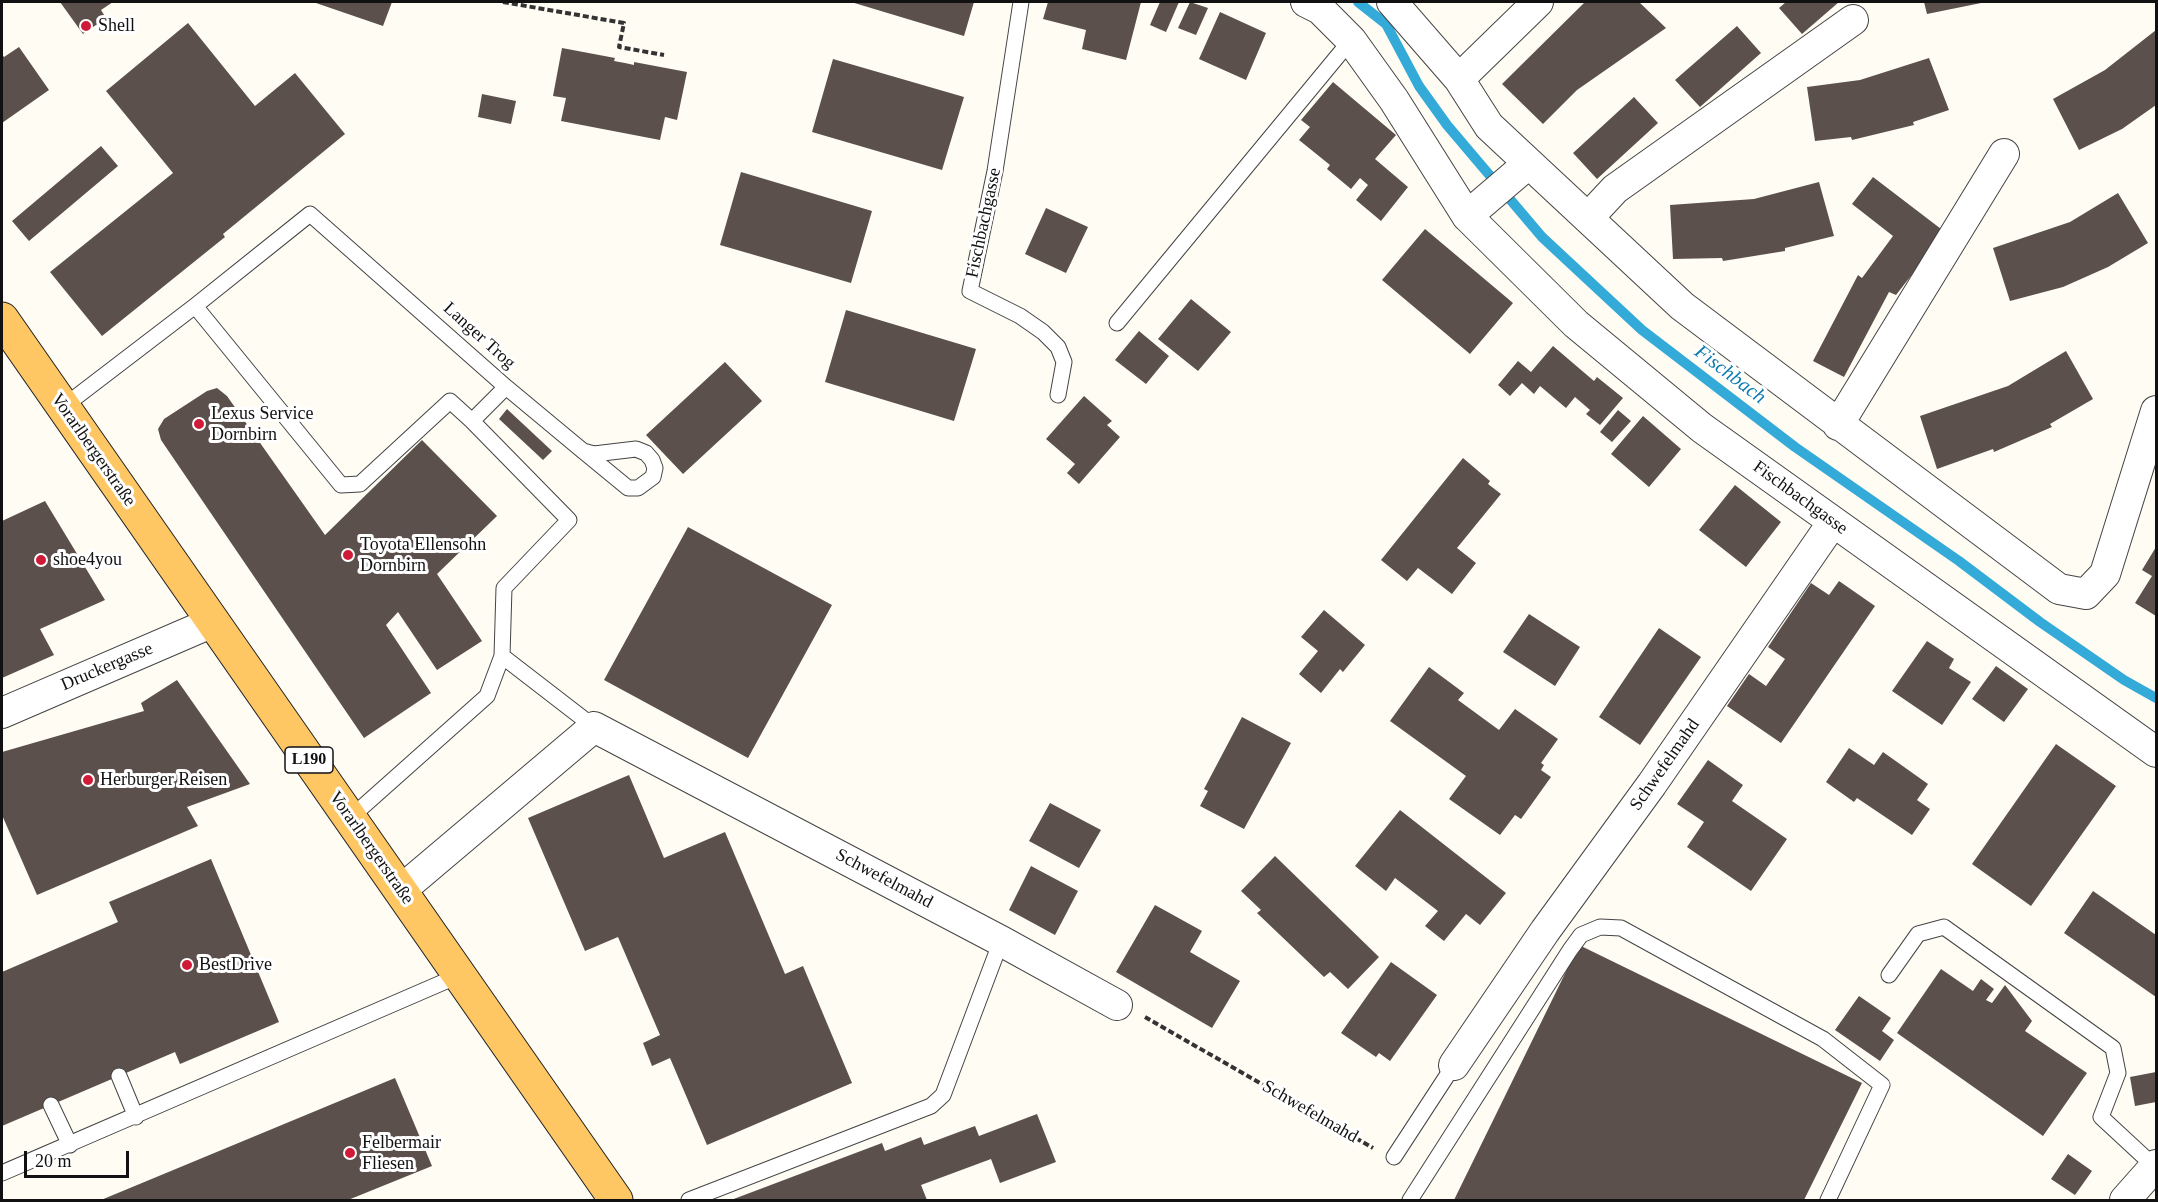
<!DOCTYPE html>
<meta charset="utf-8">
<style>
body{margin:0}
#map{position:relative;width:2158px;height:1202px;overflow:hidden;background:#fffcf4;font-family:Georgia,serif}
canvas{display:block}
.frame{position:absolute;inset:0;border:3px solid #111;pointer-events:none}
.scale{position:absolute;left:24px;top:1151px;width:105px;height:27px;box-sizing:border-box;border:3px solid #111;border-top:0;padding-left:8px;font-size:18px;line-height:21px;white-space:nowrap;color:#111;-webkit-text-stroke:4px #fff;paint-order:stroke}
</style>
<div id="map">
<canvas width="2158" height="1202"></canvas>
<div class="frame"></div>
<div class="scale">20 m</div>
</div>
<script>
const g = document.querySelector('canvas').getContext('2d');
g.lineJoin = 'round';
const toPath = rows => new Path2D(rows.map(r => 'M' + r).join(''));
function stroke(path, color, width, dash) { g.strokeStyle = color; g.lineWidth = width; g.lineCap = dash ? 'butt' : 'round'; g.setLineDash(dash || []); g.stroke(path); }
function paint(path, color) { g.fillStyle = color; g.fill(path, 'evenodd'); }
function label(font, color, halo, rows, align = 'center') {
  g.font = font + ' Georgia,serif'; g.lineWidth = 6; g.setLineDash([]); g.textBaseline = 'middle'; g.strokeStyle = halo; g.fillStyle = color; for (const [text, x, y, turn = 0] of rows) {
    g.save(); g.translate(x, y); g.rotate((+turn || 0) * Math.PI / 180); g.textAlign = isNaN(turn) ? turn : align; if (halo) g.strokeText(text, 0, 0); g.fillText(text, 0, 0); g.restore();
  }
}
const stream = toPath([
 [1358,2,1386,24,1419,86,1447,125,1542,237,1642,330,1795,447,1959,561,2040,622,2124,680,2156,698]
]);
const building = toPath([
 [60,2,113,2,101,10,106,18,83,34],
 [313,2,392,2,383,26],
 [851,2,974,2,964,36],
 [1048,2,1141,2,1126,60,1082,49,1086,30,1043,19],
 [1160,2,1179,2,1166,32,1150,25],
 [1190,2,1208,8,1196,35,1178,28],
 [1585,2,1639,2,1666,28,1577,90,1543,124,1502,84],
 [1786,2,1839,2,1802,34,1779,8],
 [1924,2,1986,2,1927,14],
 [1220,12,1266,33,1246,80,1199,59],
 [188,23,255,106,295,73,345,134,223,234,225,237,102,336,50,272,173,173,106,91],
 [1737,26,1761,53,1700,107,1675,80],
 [2156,30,2156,105,2122,129,2079,150,2053,99,2105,70],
 [19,47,49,90,2,123,2,54,4,57],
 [562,48,615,58,614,61,625,63,634,65,634,62,687,72,677,120,665,117,660,140,561,121,566,98,553,96],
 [1929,58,1949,110,1913,122,1914,125,1852,140,1851,137,1815,141,1807,87,1860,80],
 [833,59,964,97,942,170,812,132],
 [1333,82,1396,135,1375,159,1408,187,1381,221,1356,200,1368,185,1360,178,1351,189,1327,169,1330,165,1299,140,1310,127,1301,120],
 [482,94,516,101,511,124,478,117],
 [1634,97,1658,123,1597,179,1573,153],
 [101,146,118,166,29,241,12,221],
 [741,172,872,211,851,283,720,245],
 [1873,177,1945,232,1896,295,1889,292,1844,377,1813,361,1858,275,1862,278,1893,236,1852,204],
 [1819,182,1834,236,1785,248,1785,251,1723,261,1722,258,1673,259,1670,205,1754,199],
 [2118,193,2148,243,2108,267,2063,287,2010,301,1993,248,2070,222],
 [1046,208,1088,227,1066,273,1025,254],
 [1425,229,1513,303,1470,354,1382,280],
 [1191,299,1231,332,1198,371,1158,339],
 [846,310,976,349,954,421,825,382],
 [1139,331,1169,356,1146,384,1115,360],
 [1553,346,1594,381,1597,377,1623,398,1600,425,1586,414,1590,410,1575,397,1566,408,1540,386,1534,394,1522,383,1510,396,1498,385,1518,361,1531,372],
 [2066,351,2093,399,2050,424,2052,427,1994,452,1993,449,1937,469,1920,416,2008,386],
 [725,362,762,401,683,474,646,435],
 [217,388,227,396,325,535,422,440,497,516,437,574,482,641,437,670,398,612,386,625,431,693,364,738,161,440,158,429,164,419,207,391],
 [1084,396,1112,421,1107,425,1120,437,1079,484,1067,473,1075,464,1046,439],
 [507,409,552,451,543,460,499,419],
 [1618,410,1631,421,1612,442,1600,432],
 [1643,416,1681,449,1649,487,1611,454],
 [1463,458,1490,481,1488,484,1501,494,1457,548,1476,563,1452,594,1418,568,1407,581,1381,560],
 [1735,485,1781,522,1746,567,1699,530],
 [45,501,105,600,40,629,54,655,2,678,2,521],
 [688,527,832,605,748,758,604,680],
 [2156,547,2156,616,2135,603,2152,576,2142,570],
 [1839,581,1875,606,1781,743,1727,706,1749,674,1766,686,1785,659,1768,647,1811,583,1829,595],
 [1324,610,1365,645,1343,672,1340,669,1321,693,1299,674,1318,651,1301,637],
 [1529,614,1580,647,1555,686,1503,652],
 [1659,628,1701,657,1640,745,1599,717],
 [1927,641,1954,659,1949,668,1971,682,1942,725,1892,691],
 [1996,666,2028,689,2004,722,1972,699],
 [1429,667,1464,693,1458,700,1499,730,1515,709,1558,739,1541,763,1544,765,1541,770,1551,777,1521,819,1515,815,1500,835,1449,799,1466,776,1390,721],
 [177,680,250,784,187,807,198,826,37,895,2,815,2,752,144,711,141,703],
 [1242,717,1291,743,1244,829,1200,806,1208,791,1204,789],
 [2056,744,2116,786,2031,906,1972,864],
 [1849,748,1874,765,1883,752,1928,784,1917,800,1930,809,1912,835,1857,798,1854,802,1826,782],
 [1708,760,1743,785,1732,801,1787,839,1751,891,1687,847,1704,822,1677,804],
 [629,775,664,858,725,832,785,974,803,966,852,1083,707,1145,670,1058,652,1066,643,1043,660,1035,618,937,585,951,528,818],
 [1050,803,1101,830,1079,868,1029,841],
 [1400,810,1506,893,1480,925,1466,914,1444,941,1425,926,1438,911,1395,878,1386,891,1355,866],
 [1275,856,1379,957,1348,989,1330,972,1324,977,1257,913,1261,910,1241,891],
 [211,859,279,1022,180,1064,175,1052,2,1126,2,972,118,922,109,902],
 [1031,866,1078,891,1055,935,1009,910],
 [2093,891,2156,935,2156,997,2064,933],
 [1155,905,1202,931,1190,952,1240,981,1212,1028,1116,972],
 [1579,945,1862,1083,1804,1200,1454,1200],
 [1391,962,1437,995,1390,1061,1379,1053,1376,1057,1341,1033],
 [1941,969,1973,991,1981,979,1994,989,1986,1000,1992,1003,2005,985,2032,1021,2025,1031,2087,1073,2043,1136,1897,1033],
 [1859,996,1891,1018,1882,1031,1894,1040,1880,1061,1835,1030],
 [2156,1072,2156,1102,2135,1106,2130,1077],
 [395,1078,432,1166,348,1200,101,1200],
 [1037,1114,1056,1162,1000,1183,991,1159,921,1185,927,1200,731,1200,882,1143,885,1151,921,1137,924,1145,975,1126,979,1136],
 [2068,1154,2092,1171,2075,1195,2051,1179]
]);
const path = toPath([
 [503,2,624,23,619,47,664,55],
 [1145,1017,1373,1148]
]);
const service = toPath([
 [1021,2,995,171,970,291,1020,316,1043,332,1058,347,1064,362,1058,395],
 [195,306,341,485,360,484,450,401,472,421],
 [1117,323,1351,40],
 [506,387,583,451,628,488,638,488,653,477,655,468,652,460,646,453,636,449,594,454,583,451],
 [63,407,195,306,310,214,506,387,472,421,569,520,504,588,502,656,594,727],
 [350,818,487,696,502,656],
 [1889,975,1918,934,1944,927,2113,1048,2118,1073,2101,1117,2155,1167],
 [119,1076,136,1117],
 [51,1105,70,1145],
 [1394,1157,1454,1065],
 [2,1173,460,975],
 [689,1200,931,1106,943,1095,1001,941],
 [1410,1200,1570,950,1581,935,1600,927,1621,928,1823,1039,1882,1085,1828,1200]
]);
const minor = toPath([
 [1306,2,1320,9,1351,40,1394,100,1467,216,1576,324,1702,428,2156,752],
 [1392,2,1459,79,1489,126,1682,306,2059,589,2086,594,2105,574,2156,411],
 [1459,79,1538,2],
 [1467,216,1528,164],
 [1588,218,1615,189,1853,20],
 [1838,425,2004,154],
 [2,713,213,622],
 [400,891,594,727,1001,941,1117,1005],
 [1454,1065,1545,931,1652,784,1833,522],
 [2125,1200,2156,1165]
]);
const primary = toPath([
 [2,319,616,1200]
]);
const markers = [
 [86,26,6,"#cf1b38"],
 [199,424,6,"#cf1b38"],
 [348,555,6,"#cf1b38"],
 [41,560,6,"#cf1b38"],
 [88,780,6,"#cf1b38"],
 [187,965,6,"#cf1b38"],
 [350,1153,6,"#cf1b38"]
];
const shields = [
 [309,760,48]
];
const shieldNames = [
 ["L190",309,760]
];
const poiNames = [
 ["Shell",98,26],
 ["Lexus Service",211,414],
 ["Dornbirn",211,435],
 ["Toyota Ellensohn",360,545],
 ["Dornbirn",360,566],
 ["shoe4you",53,560],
 ["Herburger Reisen",100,780],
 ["BestDrive",199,965],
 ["Felbermair",362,1143],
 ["Fliesen",362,1164]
];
const streetNames = [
 ["Fischbachgasse",984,223,-78],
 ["Langer Trog",479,336,42],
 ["Vorarlbergerstraße",93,450,55],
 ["Fischbachgasse",1800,498,36],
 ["Druckergasse",107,667,-23],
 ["Schwefelmahd",1665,765,-55],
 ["Vorarlbergerstraße",371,848,55],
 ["Schwefelmahd",884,879,28],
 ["Schwefelmahd",1310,1112,30]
];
const waterNames = [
 ["Fischbach",1730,375,37]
];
stroke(stream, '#34aad9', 10);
paint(building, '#5b504c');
stroke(service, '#444', 17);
stroke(minor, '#444', 32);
stroke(primary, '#222', 35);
stroke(path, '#333', 4, [6, 3]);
stroke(service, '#fff', 15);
stroke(minor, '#fff', 30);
stroke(primary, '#ffc764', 33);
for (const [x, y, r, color] of markers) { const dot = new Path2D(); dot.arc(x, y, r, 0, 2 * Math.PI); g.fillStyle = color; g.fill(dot); stroke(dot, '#fff', 2); }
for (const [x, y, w] of shields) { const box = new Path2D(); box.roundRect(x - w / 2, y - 13, w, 26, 4.5); g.fillStyle = '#fff'; g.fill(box); stroke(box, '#111', 1.5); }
label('bold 16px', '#111', null, shieldNames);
label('18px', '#111', '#fff', poiNames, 'left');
label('18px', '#111', '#fff', streetNames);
label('italic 20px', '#0d7baf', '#fff', waterNames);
</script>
